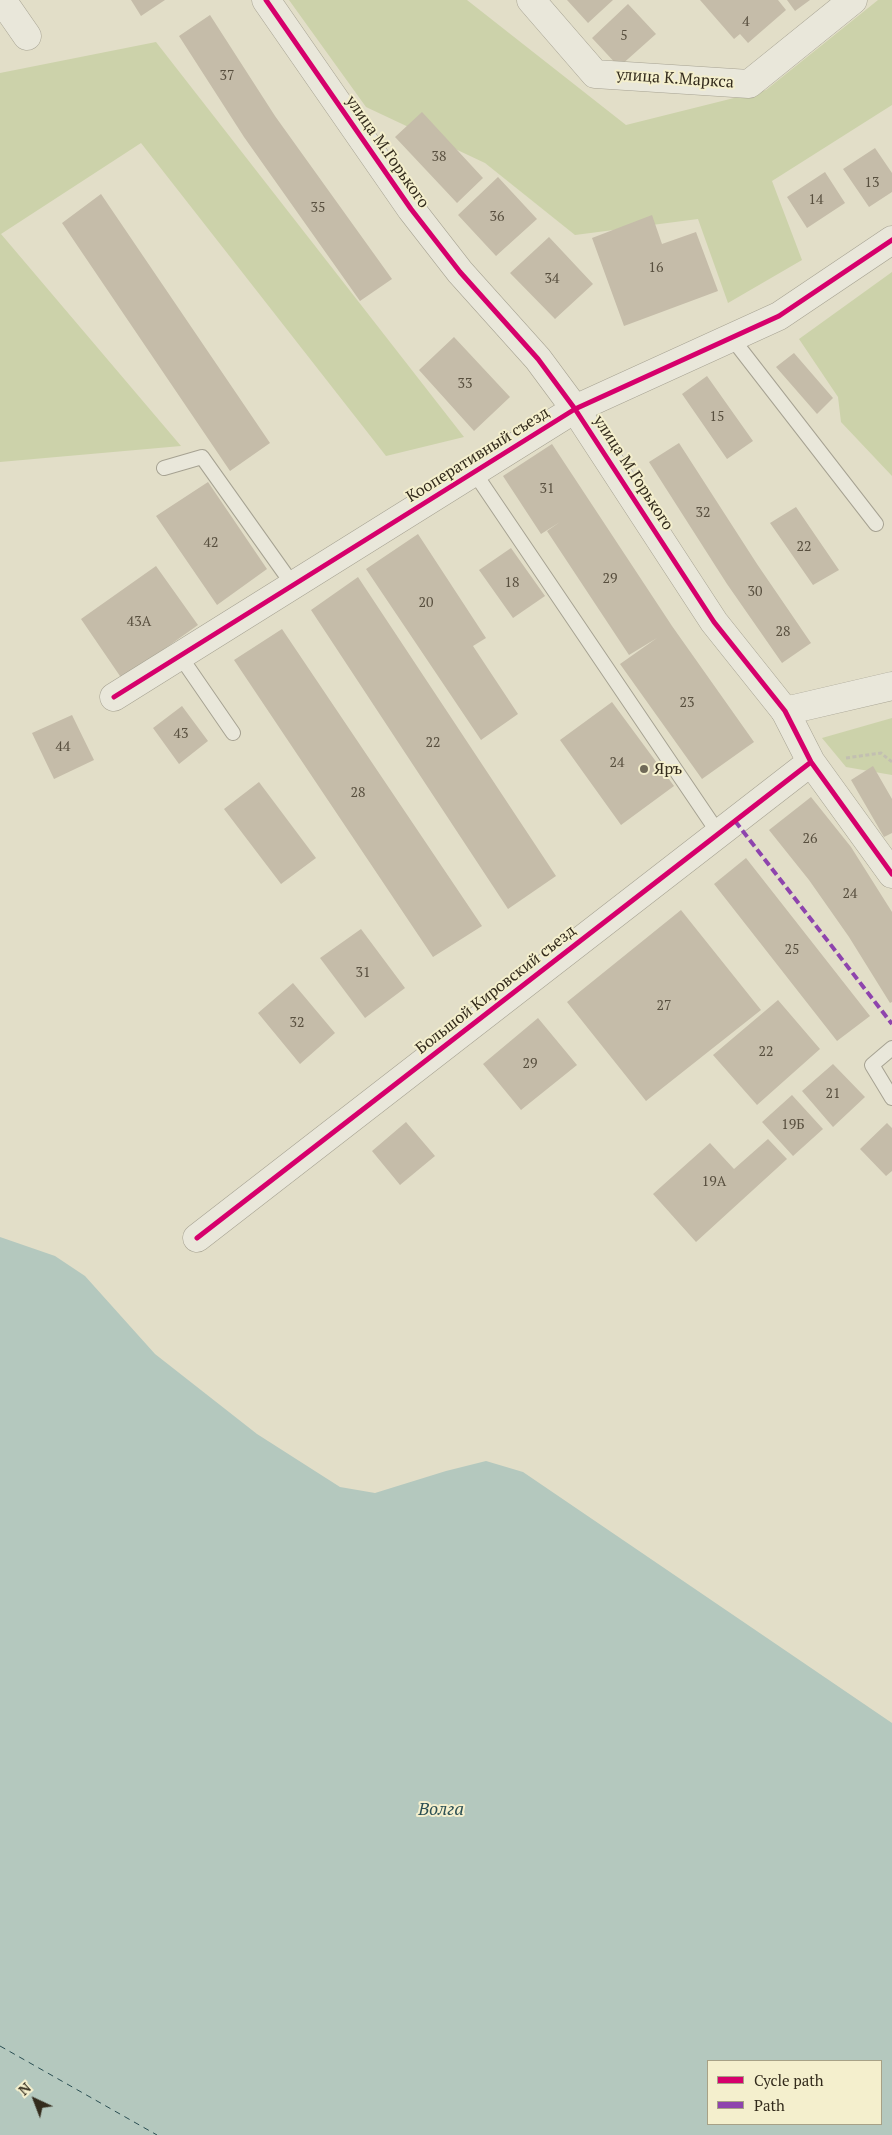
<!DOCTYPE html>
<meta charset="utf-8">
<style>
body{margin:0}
#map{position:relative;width:892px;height:2135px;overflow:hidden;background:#e2dec8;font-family:"PT Serif",serif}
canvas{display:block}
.legend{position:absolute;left:707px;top:2060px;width:175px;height:65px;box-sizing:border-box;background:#f4efcd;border:1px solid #a7a186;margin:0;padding:6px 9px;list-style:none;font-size:15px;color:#332b1c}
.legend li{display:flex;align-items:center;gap:10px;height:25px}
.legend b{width:25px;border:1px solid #a7a186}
.north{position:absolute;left:10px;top:2075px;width:50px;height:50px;-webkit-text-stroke:4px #f4efcd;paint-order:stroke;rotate:317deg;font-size:14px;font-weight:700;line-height:20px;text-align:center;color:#332b1c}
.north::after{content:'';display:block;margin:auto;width:18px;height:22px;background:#332b1c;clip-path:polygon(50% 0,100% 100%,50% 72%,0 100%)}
</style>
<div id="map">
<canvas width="892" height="2135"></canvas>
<ul class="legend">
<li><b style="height:6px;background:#d6006c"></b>Cycle path</li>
<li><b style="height:6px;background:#8e44ad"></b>Path</li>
</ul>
<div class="north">N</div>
</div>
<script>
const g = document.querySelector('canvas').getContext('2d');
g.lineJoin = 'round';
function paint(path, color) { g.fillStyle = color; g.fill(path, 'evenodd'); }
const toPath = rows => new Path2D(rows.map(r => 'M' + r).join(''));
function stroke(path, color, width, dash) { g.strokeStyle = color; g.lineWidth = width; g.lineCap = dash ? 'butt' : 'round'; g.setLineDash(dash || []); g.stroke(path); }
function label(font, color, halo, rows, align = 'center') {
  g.font = font + ' "PT Serif",serif'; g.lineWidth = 4; g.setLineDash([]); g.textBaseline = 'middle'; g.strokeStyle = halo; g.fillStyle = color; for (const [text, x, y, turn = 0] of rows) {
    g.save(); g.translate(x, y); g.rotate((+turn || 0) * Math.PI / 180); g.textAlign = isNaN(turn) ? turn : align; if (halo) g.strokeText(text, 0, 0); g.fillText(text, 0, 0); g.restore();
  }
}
const green = toPath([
 [289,0,467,0,626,125,766,90,878,0,892,0,892,105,772,181,802,260,728,303,698,219,575,235,485,163,366,107],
 [156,42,464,437,386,456,141,143,1,234,181,446,0,462,0,73],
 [892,272,892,476,841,422,838,397,799,339],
 [892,718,892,775,846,767,822,738]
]);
const water = toPath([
 [0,1237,55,1256,85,1276,155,1354,257,1434,340,1487,375,1493,446,1471,486,1461,523,1472,892,1723,892,2135,0,2135],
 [708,2061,881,2061,881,2124,708,2124]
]);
const ferry = toPath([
 [0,2046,157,2135]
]);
const building = toPath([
 [131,0,165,0,141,16],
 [567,0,613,0,588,23],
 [700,0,778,0,786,10,748,43,740,34,734,39],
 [787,0,810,0,795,11],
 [628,4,656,34,619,67,592,38],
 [210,15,275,116,392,279,360,301,244,137,179,36],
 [422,112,483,178,457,203,395,137],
 [875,148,892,173,892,192,869,207,843,169],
 [825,172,845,203,807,228,787,197],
 [498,177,537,219,496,256,458,215],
 [101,194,270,443,230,471,62,223],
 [652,215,662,244,696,232,718,291,624,326,592,238],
 [549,237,593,284,555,319,510,273],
 [454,337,510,397,474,431,419,370],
 [794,353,833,398,817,414,776,367],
 [707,376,753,441,727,459,682,394],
 [679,443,757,564,811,643,782,663,727,584,649,462],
 [552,444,672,626,754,742,702,779,620,664,657,638,629,655,547,531,560,522,541,534,503,476],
 [208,482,267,569,217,605,156,516],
 [796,507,839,570,813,585,770,523],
 [418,534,486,638,473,646,518,714,481,740,366,569],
 [511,548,545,596,513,618,479,570],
 [156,566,198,625,122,679,81,619],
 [358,577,556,876,508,909,311,610],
 [282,629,482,926,433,957,234,660],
 [612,702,674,786,621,825,560,740],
 [182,706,208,741,179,764,153,728],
 [72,715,94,760,54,779,32,733],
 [873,766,892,799,892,833,884,837,851,780],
 [259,782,316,858,281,884,224,809],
 [811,797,851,847,892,912,892,1002,890,1003,849,937,809,880,769,830],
 [746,858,870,1016,837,1041,714,884],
 [681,910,761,1010,646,1101,567,1002],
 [361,929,405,988,365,1018,320,958],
 [293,983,335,1033,300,1064,258,1013],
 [778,1000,820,1049,757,1105,713,1055],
 [538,1018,577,1065,521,1110,483,1064],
 [833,1064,865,1097,833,1127,802,1091],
 [792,1095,823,1129,793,1156,762,1122],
 [406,1122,435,1156,400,1185,372,1151],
 [887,1123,892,1128,892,1171,886,1176,860,1149],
 [768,1139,787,1159,696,1242,653,1194,710,1143,734,1169]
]);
const path = toPath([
 [846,758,881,753,892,762]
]);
const service = toPath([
 [731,337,876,524],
 [164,468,202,457,293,585],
 [474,472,719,834],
 [180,656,233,733],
 [892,1048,872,1065,892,1098]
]);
const minor = toPath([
 [2,0,27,36],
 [531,0,595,74,749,84,853,0],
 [114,697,575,409],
 [785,711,811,762,892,874],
 [197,1238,811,762]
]);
const tertiary = toPath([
 [266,0,411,209,460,272,538,359,575,409,714,622,785,711,892,686],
 [575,409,779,316,892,240]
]);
const quiet = toPath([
 [735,821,892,1024]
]);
const cycleway = toPath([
 [266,0,411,209,460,272,538,359,575,409,714,622,785,711,811,762,892,874],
 [114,697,575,409,779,316,892,240],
 [197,1238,811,762]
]);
const markers = [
 [644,769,5,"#706a58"]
];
const numberNames = [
 ["4",746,22],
 ["5",624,36],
 ["37",227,76],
 ["38",439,157],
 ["13",872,183],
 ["14",816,200],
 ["35",318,208],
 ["36",497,217],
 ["16",656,268],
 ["34",552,279],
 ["33",465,384],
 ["15",717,417],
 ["31",547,489],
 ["32",703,513],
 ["42",211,543],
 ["22",804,547],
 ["29",610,579],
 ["18",512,583],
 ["30",755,592],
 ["20",426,603],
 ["43А",139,622],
 ["28",783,632],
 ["23",687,703],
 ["43",181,734],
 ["22",433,743],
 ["44",63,747],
 ["24",617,763],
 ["28",358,793],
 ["26",810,839],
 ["24",850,894],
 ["25",792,950],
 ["31",363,973],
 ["27",664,1006],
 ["32",297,1023],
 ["22",766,1052],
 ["29",530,1064],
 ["21",833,1094],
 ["19Б",793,1125],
 ["19А",714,1182]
];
const streetNames = [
 ["улица К.Маркса",675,79,4],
 ["улица М.Горького",387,152,55],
 ["Кооперативный съезд",478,455,-32],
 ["улица М.Горького",633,473,57],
 ["Большой Кировский съезд",496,990,-38]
];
const poiNames = [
 ["Яръ",654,769]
];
const waterNames = [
 ["Волга",441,1810]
];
paint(green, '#ccd2aa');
paint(water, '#b4c8be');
stroke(ferry, '#2b4f53', 1, [6, 5]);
paint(building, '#c5bca9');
stroke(service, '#a6a292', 16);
stroke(minor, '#a6a292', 29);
stroke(tertiary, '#a6a292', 29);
stroke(path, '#c2bfb1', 3, [4, 2.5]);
stroke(service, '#e9e7da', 14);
stroke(minor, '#e9e7da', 28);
stroke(tertiary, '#e9e7da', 28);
stroke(quiet, '#8e44ad', 4, [8, 4]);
stroke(cycleway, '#d6006c', 5);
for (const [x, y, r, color] of markers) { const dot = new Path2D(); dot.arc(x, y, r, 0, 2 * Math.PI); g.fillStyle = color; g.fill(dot); stroke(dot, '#f4efcd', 2); }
label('14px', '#584f3f', null, numberNames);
label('16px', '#332b1c', '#f4efcd', streetNames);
label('16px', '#332b1c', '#f4efcd', poiNames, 'left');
label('italic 18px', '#2b4f53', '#f4efcd', waterNames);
</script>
